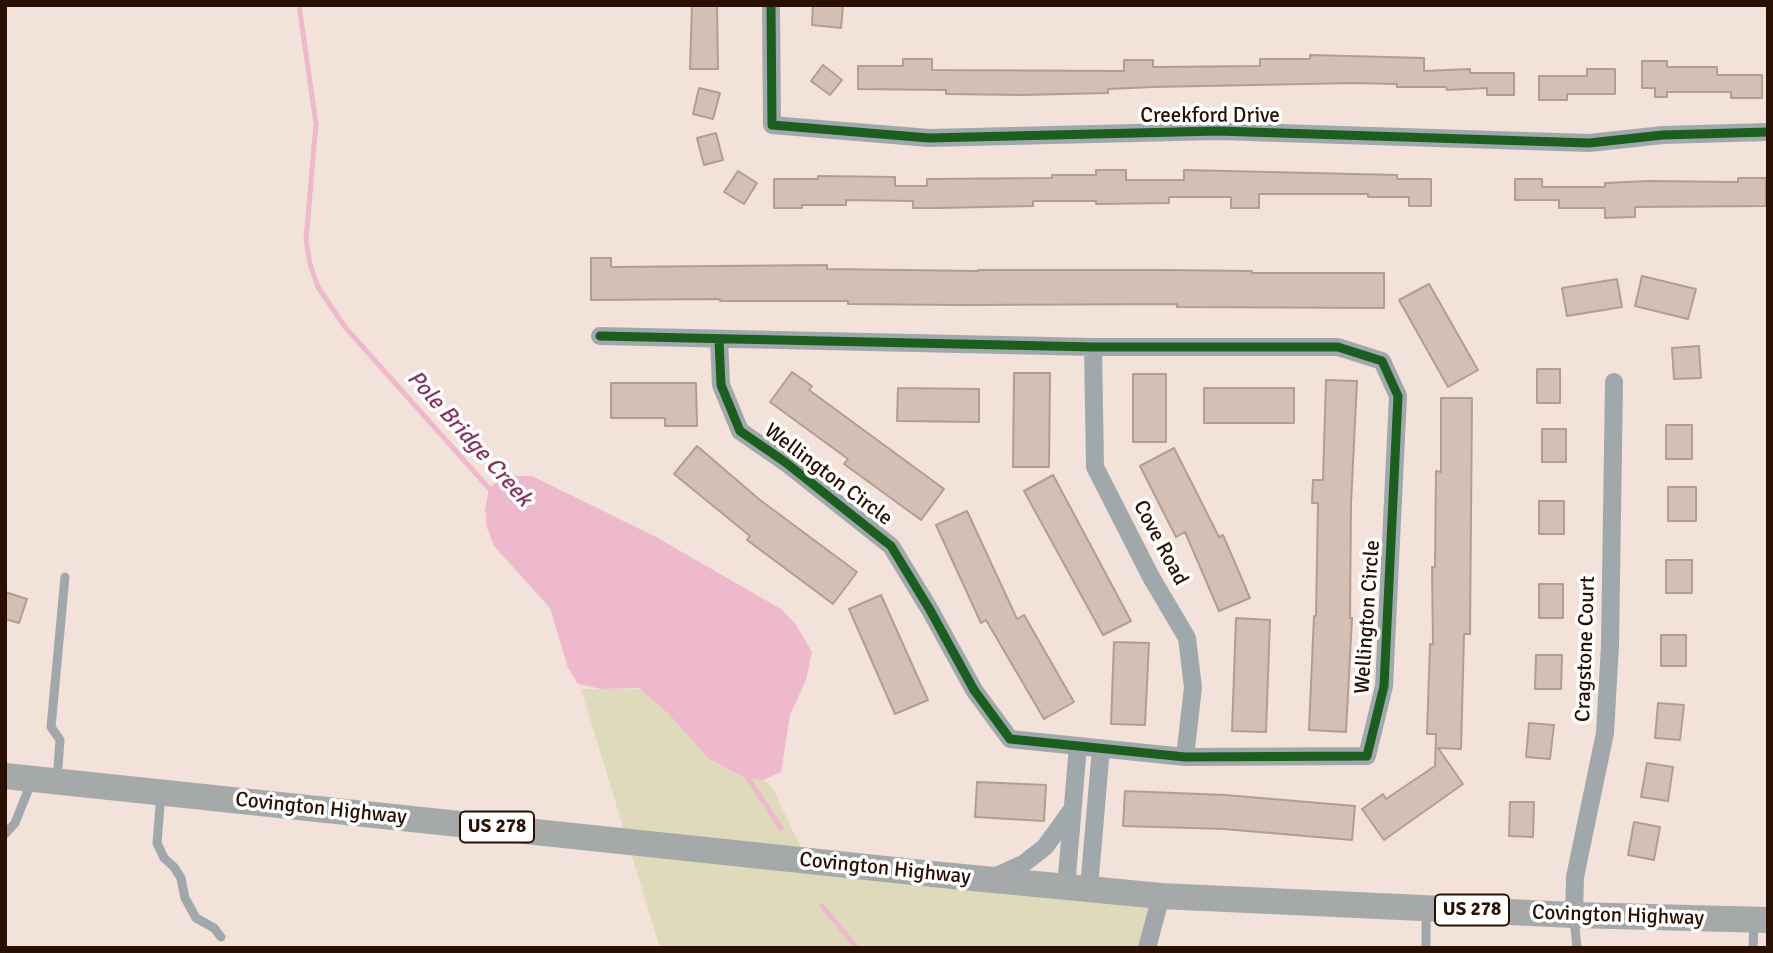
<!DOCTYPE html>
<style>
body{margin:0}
#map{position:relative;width:1773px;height:953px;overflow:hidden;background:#f2e2da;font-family:Signika,sans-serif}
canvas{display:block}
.frame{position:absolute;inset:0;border:7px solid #291003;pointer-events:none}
</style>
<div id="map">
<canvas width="1773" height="953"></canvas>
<div class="frame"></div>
</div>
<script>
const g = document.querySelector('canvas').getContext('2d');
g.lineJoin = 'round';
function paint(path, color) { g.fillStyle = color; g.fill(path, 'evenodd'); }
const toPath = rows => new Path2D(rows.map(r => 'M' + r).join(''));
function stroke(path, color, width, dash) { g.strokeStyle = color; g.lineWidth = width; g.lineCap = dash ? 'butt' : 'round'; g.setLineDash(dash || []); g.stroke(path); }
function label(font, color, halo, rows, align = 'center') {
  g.font = font + ' Signika,sans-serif'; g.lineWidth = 7; g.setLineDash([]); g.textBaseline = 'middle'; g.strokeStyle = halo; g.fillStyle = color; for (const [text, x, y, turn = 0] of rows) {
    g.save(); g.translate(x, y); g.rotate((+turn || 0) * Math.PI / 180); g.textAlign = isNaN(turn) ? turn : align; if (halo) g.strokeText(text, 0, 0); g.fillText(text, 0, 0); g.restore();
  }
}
const green = toPath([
 [581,689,651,689,772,787,806,858,1157,906,1147,948,660,948]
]);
const water = toPath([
 [503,476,532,476,656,537,781,609,796,625,812,652,806,680,790,715,781,772,763,780,744,777,709,759,668,713,639,688,601,689,578,684,568,668,550,608,494,546,487,528,485,510,489,489]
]);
const stream = toPath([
 [299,5,316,124,306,240,310,264,318,287,345,327,494,494],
 [744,772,781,828],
 [822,906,857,948]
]);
const building = toPath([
 [692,5,717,5,718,69,690,69,692,5],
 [813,5,843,5,841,28,812,25,813,5],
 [1310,55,1424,58,1424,71,1470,69,1470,73,1514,73,1514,95,1487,95,1487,88,1447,90,1446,87,1397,87,1397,84,1353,83,1153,87,1108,89,1108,93,1022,95,946,94,946,90,858,89,858,66,903,66,903,59,932,59,932,70,1124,71,1124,60,1153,60,1153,67,1260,66,1260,59,1310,59,1310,55],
 [1642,61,1667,61,1667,67,1717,67,1717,75,1762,75,1762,98,1731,98,1731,92,1667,92,1667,97,1655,97,1655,88,1642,88,1642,61],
 [823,65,842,80,830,95,811,81,823,65],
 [1587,69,1615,69,1615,94,1567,94,1567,100,1539,100,1539,76,1587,76,1587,69],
 [699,88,720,93,713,119,693,114,699,88],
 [716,133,723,160,704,165,697,138,716,133],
 [1096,170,1126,170,1126,180,1184,180,1184,170,1397,175,1397,179,1431,179,1431,206,1409,206,1409,197,1368,197,1368,194,1259,194,1259,208,1231,208,1231,197,1169,197,1169,203,1096,204,1096,201,1033,201,1033,206,938,208,913,208,913,201,846,200,846,205,802,205,802,208,774,208,774,179,818,179,818,176,895,177,895,186,927,186,927,179,1052,178,1052,175,1096,175,1096,170],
 [738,171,757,183,744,204,724,192,738,171],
 [1738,178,1766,178,1766,206,1635,207,1635,217,1605,218,1605,208,1559,208,1559,200,1515,200,1515,179,1542,179,1542,187,1605,187,1605,183,1648,181,1738,182,1738,178],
 [591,258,611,258,611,267,827,265,827,269,978,271,978,270,1163,270,1252,271,1252,273,1384,273,1384,308,1177,307,1177,304,961,305,848,304,848,301,720,301,720,299,591,300,591,258],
 [1642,276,1696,289,1688,319,1635,306,1642,276],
 [1617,279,1622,307,1567,316,1562,288,1617,279],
 [1429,284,1478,370,1448,387,1399,300,1429,284],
 [1699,346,1701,378,1674,379,1672,348,1699,346],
 [1537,369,1560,369,1560,403,1537,403,1537,369],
 [792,372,812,386,809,390,944,489,921,520,844,464,848,459,770,402,792,372],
 [1014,373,1050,373,1049,467,1013,467,1014,373],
 [1133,374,1166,374,1166,442,1133,442,1133,374],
 [1326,380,1357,381,1351,504,1350,618,1352,618,1346,732,1309,730,1314,616,1316,616,1318,503,1312,503,1313,480,1323,480,1326,380],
 [611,383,696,383,697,426,665,426,665,418,611,418,611,383],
 [898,388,979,389,979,422,897,421,898,388],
 [1204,388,1294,388,1294,423,1204,423,1204,388],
 [1441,398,1472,398,1470,634,1464,634,1461,749,1438,748,1463,784,1384,840,1362,809,1383,794,1386,799,1435,766,1436,734,1427,734,1430,644,1433,644,1432,567,1435,567,1436,471,1441,472,1441,398],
 [1666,425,1692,425,1692,459,1666,459,1666,425],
 [1542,429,1566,429,1566,462,1542,462,1542,429],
 [697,446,760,500,857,572,833,604,747,540,750,536,674,474,697,446],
 [1174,448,1219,537,1223,535,1250,598,1219,611,1185,532,1176,537,1140,466,1174,448],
 [1053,475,1131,621,1103,635,1024,491,1053,475],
 [1668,487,1696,487,1696,521,1668,521,1668,487],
 [1539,501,1564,501,1564,534,1539,534,1539,501],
 [967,511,1017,619,1024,615,1074,702,1044,719,986,620,981,623,936,525,967,511],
 [1666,560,1692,560,1692,593,1666,593,1666,560],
 [1539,584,1563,584,1563,618,1539,618,1539,584],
 [5,592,27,599,19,623,5,619,5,592],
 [881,595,928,700,895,714,849,609,881,595],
 [1236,618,1270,620,1266,732,1232,731,1236,618],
 [1661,635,1686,635,1686,666,1661,666,1661,635],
 [1114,642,1149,643,1145,725,1111,724,1114,642],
 [1536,655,1562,655,1561,689,1535,689,1536,655],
 [1658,703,1684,705,1680,740,1655,738,1658,703],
 [1529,723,1554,725,1550,759,1526,757,1529,723],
 [1647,763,1673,767,1668,801,1641,797,1647,763],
 [977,782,1046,785,1044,821,975,817,977,782],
 [1125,791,1225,795,1355,806,1352,840,1224,829,1123,826,1125,791],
 [1510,802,1534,802,1533,837,1509,836,1510,802],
 [1634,822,1660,827,1654,860,1628,855,1634,822]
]);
const lane = toPath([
 [57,780,60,740,51,727,65,577],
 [161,794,157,843,164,858,174,867,181,878,185,898,196,918,214,928,221,937],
 [5,834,15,823,31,783],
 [1574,918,1577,948],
 [1426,948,1426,909],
 [1753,948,1754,922]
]);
const street = toPath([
 [771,5,772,125,929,138,1218,131,1589,143,1663,135,1768,132],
 [600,336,1093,347,1338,347,1382,361,1398,396,1384,686,1367,756,1185,757,1010,739,974,690,930,610,891,546,785,462,740,431,721,385,719,340],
 [1093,347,1095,467,1151,577,1187,638,1193,687,1185,757],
 [990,879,1023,864,1045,847,1071,811],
 [1066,887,1078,746],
 [1089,888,1101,748],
 [1574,915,1575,877,1605,733,1610,646,1614,382],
 [1147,948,1161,896]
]);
const primary = toPath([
 [5,776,942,875,1161,896,1574,915,1768,920]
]);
const cycleway = toPath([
 [771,5,772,125,929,138,1218,131,1589,143,1663,135,1768,132],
 [600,336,1093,347,1338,347,1382,361,1398,396,1384,686,1367,756,1185,757,1010,739,974,690,930,610,891,546,785,462,740,431,721,385,719,340]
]);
const shields = [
 [497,827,74],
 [1472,910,74]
];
const shieldNames = [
 ["US 278",497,827],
 ["US 278",1472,910]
];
const streetNames = [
 ["Creekford Drive",1210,116],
 ["Wellington Circle",828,475,37],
 ["Cove Road",1160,543,62],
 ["Wellington Circle",1368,617,-86],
 ["Cragstone Court",1586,649,-88],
 ["Covington Highway",321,809,6],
 ["Covington Highway",885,869,6],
 ["Covington Highway",1618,916,2]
];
const waterNames = [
 ["Pole Bridge Creek",469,439,48]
];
paint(green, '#dfdabb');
paint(water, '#eeb9cd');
stroke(stream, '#eeb9cd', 5);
paint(building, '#d4bfb4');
stroke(building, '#b19e93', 2);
stroke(lane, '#a1a8ac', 9);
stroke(street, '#a1a8ac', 18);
stroke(primary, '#a6a9aa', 26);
stroke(cycleway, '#1b5e20', 9);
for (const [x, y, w] of shields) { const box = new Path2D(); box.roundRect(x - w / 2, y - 15.5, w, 31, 5); g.fillStyle = '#fff'; g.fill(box); stroke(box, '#291003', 2); }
label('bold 19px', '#291003', null, shieldNames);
label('21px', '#291003', '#fff', streetNames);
label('italic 23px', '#86355f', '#fff', waterNames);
</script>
